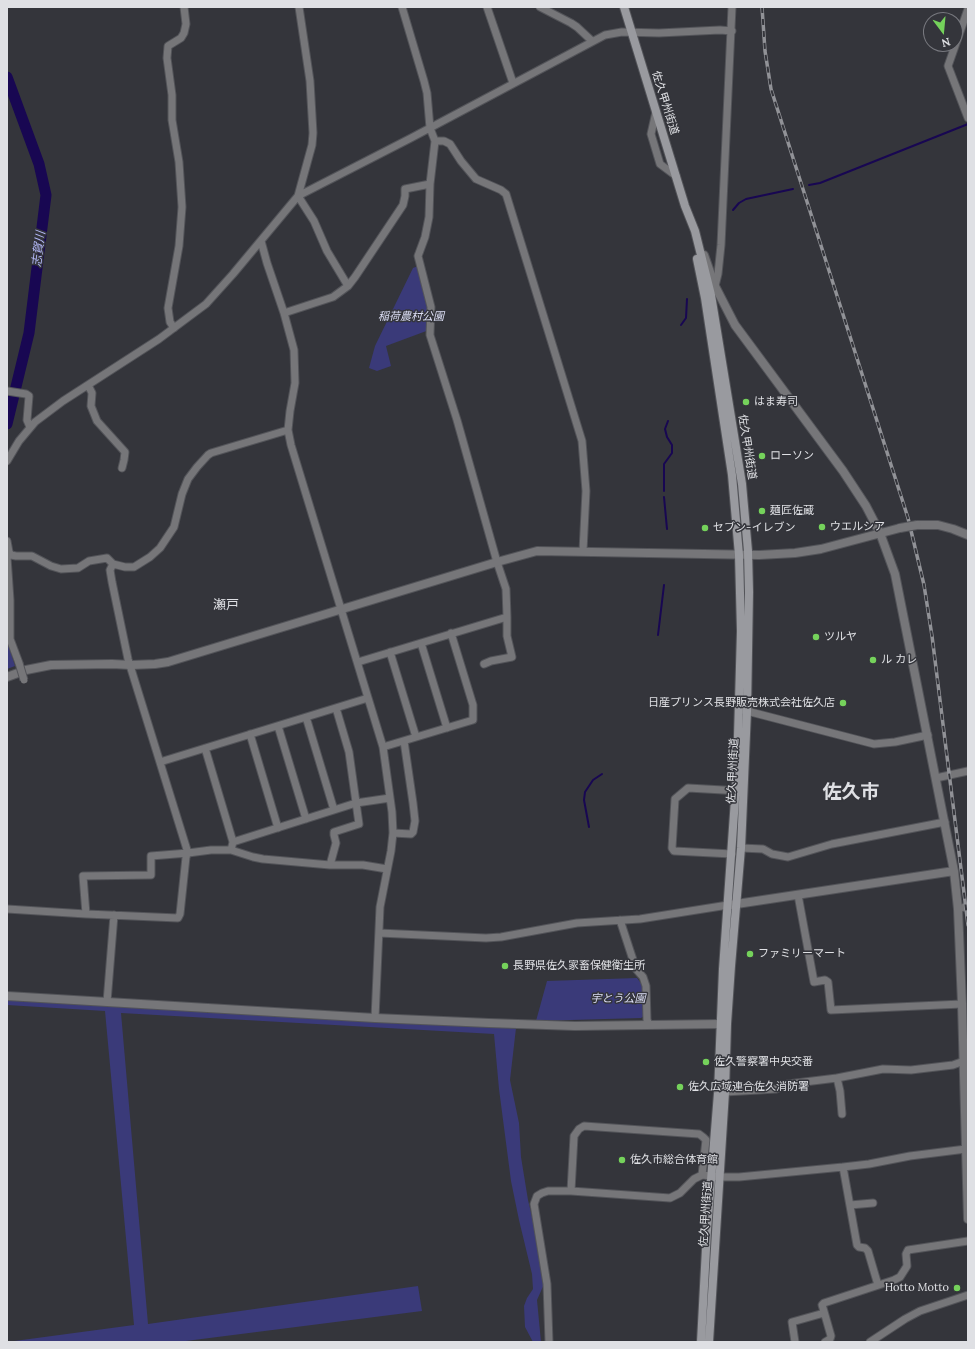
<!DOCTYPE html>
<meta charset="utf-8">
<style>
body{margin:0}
#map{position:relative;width:975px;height:1349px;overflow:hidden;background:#34353b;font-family:Lora,serif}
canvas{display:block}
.frame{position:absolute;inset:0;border:8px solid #dfe0e4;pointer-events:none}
.north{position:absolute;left:923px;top:12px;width:40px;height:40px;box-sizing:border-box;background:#34353b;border:1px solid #78797f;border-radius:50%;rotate:164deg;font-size:11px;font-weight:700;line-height:16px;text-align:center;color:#dfe0e4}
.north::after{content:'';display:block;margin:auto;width:14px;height:18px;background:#75d25b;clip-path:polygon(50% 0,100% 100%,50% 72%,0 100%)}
</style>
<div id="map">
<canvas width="975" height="1349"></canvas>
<div class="frame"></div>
<div class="north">N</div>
</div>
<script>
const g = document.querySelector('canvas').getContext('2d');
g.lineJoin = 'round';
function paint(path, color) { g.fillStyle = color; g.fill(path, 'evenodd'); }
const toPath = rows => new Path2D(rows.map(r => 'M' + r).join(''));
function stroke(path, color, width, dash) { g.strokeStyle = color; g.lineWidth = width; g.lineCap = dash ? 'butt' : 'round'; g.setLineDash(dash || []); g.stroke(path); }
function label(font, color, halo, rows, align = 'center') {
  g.font = font + ' Lora,"Noto Sans JP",serif'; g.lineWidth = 3; g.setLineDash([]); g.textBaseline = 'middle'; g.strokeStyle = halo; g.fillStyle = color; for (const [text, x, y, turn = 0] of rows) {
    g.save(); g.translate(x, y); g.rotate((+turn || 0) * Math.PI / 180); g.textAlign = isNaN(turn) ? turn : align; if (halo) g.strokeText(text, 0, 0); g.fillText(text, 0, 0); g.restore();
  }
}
const green = toPath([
 [418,266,429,307,429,330,386,346,391,366,377,371,369,368,375,346,413,268],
 [7,629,7,641,15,666,7,669],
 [637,978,643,986,644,1016,641,1018,536,1021,547,981],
 [7,999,516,1028,510,1080,519,1123,521,1157,528,1200,539,1246,545,1282,537,1300,541,1342,533,1342,525,1327,524,1306,527,1298,533,1289,532,1274,519,1220,511,1181,499,1089,494,1034,121,1013,148,1324,418,1286,422,1311,178,1342,7,1342,134,1325,105,1011,7,1005]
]);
const stream = toPath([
 [809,185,820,183,968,124],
 [733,210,739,203,746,199,793,189],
 [681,325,686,318,687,299],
 [664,491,664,464,672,453,672,445,667,437,665,429,668,421],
 [664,497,667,529],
 [658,635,664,585],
 [589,827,584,800,585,792,593,780,602,774]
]);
const river = toPath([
 [7,77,39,164,46,195,29,333,7,424]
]);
const minor = toPath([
 [487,7,513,83],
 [540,7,571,23,577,27,592,41],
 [968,9,948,66,968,118],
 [656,112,651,134,660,164,676,176],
 [435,141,444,141,450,144,461,161,476,179,501,190,506,194,582,441,586,491,583,551],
 [298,196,411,138,605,35,622,32,659,33,720,30,732,31],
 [298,196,314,221,327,251,348,286],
 [261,241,267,263,284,313,294,350,295,383,290,411,288,430,291,445,383,747,392,812,393,833,391,851,380,907,375,1018],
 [715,286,718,274,721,245,732,7],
 [284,313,333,297,348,286,355,277,403,205,405,196,405,189,430,184],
 [174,328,170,322,168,308,179,246,182,207,179,162,172,120,172,95,167,58,168,46,181,38,184,33,186,24,184,7],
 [88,385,92,393,91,406,97,421,125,452,124,460,122,468],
 [7,391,26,394,29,396,27,420,30,427],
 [7,461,19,441,35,422,63,401,159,339,206,304,233,274,298,196,312,145,313,133,310,81,299,7],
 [7,541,9,552,7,557,10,600,10,639,19,663],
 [9,552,11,555,16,556,32,556,51,566,61,569,78,568,89,561,107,558,113,564],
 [421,643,447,728],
 [390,652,416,737],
 [358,662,507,617,506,589,497,562,457,420,430,335,431,307,418,256,425,237,429,217,430,184,435,141,430,128,427,93,424,81,402,7],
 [484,664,491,661,512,657,507,636,507,617],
 [743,710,874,744,895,742,928,735],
 [306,717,334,810],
 [278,726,306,819],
 [250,734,278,828],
 [383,747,473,720,473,705,451,633],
 [205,748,233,842],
 [160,762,368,698],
 [936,778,968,771],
 [393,833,411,834,413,832,415,821,413,803,404,741],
 [741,848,763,849,772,854,788,857,832,844,945,822],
 [231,850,233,842,356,803,390,798],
 [732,854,674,851,672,848,675,799,688,788,741,791],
 [330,865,336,843,334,835,334,832,359,824,349,752,336,708],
 [798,895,814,982,825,980,828,982,831,1010,962,1004],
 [7,909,86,914,178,918,180,914,186,857,188,853,211,850,231,850,253,857,263,859,330,865,363,865,387,869],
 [958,909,968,906],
 [86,914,83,876,151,875,151,856,188,853,128,659,112,582,110,570,113,564,125,567,134,567,150,557,160,548,174,527,182,494,188,479,197,467,208,455,211,453,288,430],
 [620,920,636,969,643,977,646,986,647,1020,649,1024],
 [379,933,486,938,501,937,577,923,640,919,728,905],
 [107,1002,114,915],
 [837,1078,840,1091,842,1114],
 [725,1092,776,1089,788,1084,837,1078,883,1069,911,1070,953,1065,964,1061],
 [843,1167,857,1245,859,1247,865,1248,868,1251,878,1285],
 [702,1175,706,1140,703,1137,699,1134,584,1126,579,1129,574,1136,571,1191,670,1198,680,1193,694,1179,702,1175,720,1177,739,1177,843,1167,869,1164,910,1156,966,1149],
 [850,1205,873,1203],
 [549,1342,547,1284,534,1204,537,1196,542,1193,548,1191,571,1191],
 [795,1342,792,1322,824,1313],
 [825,1342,830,1339,831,1336,823,1308,822,1305,824,1303,894,1280,900,1277,907,1266,906,1254,908,1250,968,1241],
 [870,1342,905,1319,920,1311,968,1295]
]);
const tertiary = toPath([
 [704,255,715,286,735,325,843,471,866,506,880,533,895,574,954,871,958,909,962,1004,968,1219],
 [917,525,938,525,953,529,968,535],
 [7,677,26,670,51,665,112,664,131,665,155,664,168,662,497,562,537,551,759,555,795,553,821,549,900,528],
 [730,905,954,871],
 [7,996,375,1018,489,1023,575,1026,721,1024]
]);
const secondary = toPath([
 [624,7,685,206,695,231,711,295,742,484,748,551,749,592,747,711,741,848,731,966,727,1024,725,1092,709,1342],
 [697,259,705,298,732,475,739,555,741,631,737,771,723,969,718,1093,707,1230,701,1342]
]);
const rail = toPath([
 [762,7,765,51,771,89,908,518,924,585,932,636,968,925]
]);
const minorBridge = toPath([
 [19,663,24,680]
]);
const tertiaryBridge = toPath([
 [900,528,917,525]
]);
const markers = [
 [746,402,4,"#75d25b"],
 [762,456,4,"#75d25b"],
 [762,511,4,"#75d25b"],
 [822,527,4,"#75d25b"],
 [705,528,4,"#75d25b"],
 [816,637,4,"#75d25b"],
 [873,660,4,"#75d25b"],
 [843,703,4,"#75d25b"],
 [750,954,4,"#75d25b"],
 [505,966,4,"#75d25b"],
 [706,1062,4,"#75d25b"],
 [680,1087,4,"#75d25b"],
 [622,1160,4,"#75d25b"],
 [957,1288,4,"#75d25b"]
];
const streetNames = [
 ["佐久甲州街道",665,103,73],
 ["佐久甲州街道",747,447,81],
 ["佐久甲州街道",733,771,-87],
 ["佐久甲州街道",706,1214,-86]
];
const parkNames = [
 ["稲荷農村公園",411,317],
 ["宇とう公園",618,999]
];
const poiNames = [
 ["はま寿司",754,402],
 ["ローソン",770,456],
 ["麺匠佐蔵",770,511],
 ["ウエルシア",830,527],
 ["セブン-イレブン",713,528],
 ["ツルヤ",824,637],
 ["ル カレ",881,660],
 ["日産プリンス長野販売株式会社佐久店",835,703,"right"],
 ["ファミリーマート",758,954],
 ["長野県佐久家畜保健衛生所",513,966],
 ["佐久警察署中央交番",714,1062],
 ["佐久広域連合佐久消防署",688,1087],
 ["佐久市総合体育館",630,1160],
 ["Hotto Motto",949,1288,"right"]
];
const waterNames = [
 ["志賀川",39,249,-83]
];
const quarterNames = [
 ["瀬戸",226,605]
];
const townNames = [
 ["佐久市",851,793]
];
paint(green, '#3a3a79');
stroke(stream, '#180752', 2);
stroke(river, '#180752', 11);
stroke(minor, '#535459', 9);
stroke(tertiary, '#535459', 10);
stroke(secondary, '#535459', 10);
stroke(minor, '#767679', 7);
stroke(tertiary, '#767679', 8);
stroke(secondary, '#999a9f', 8);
stroke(rail, '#919297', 3.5);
stroke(rail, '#34353b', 2, [6]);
stroke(minorBridge, '#535459', 9, []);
stroke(tertiaryBridge, '#535459', 10, []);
stroke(minorBridge, '#767679', 7);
stroke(tertiaryBridge, '#767679', 8);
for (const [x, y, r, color] of markers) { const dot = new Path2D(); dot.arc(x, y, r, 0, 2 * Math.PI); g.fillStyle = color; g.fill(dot); stroke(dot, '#34353b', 1.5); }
label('11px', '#dfe0e4', '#34353b', streetNames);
label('italic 11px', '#dddff6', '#34353b', parkNames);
label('11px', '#dfe0e4', '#34353b', poiNames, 'left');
label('italic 12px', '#b4b9fa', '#34353b', waterNames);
label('13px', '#dfe0e4', '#34353b', quarterNames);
label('bold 19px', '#dfe0e4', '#34353b', townNames);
</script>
